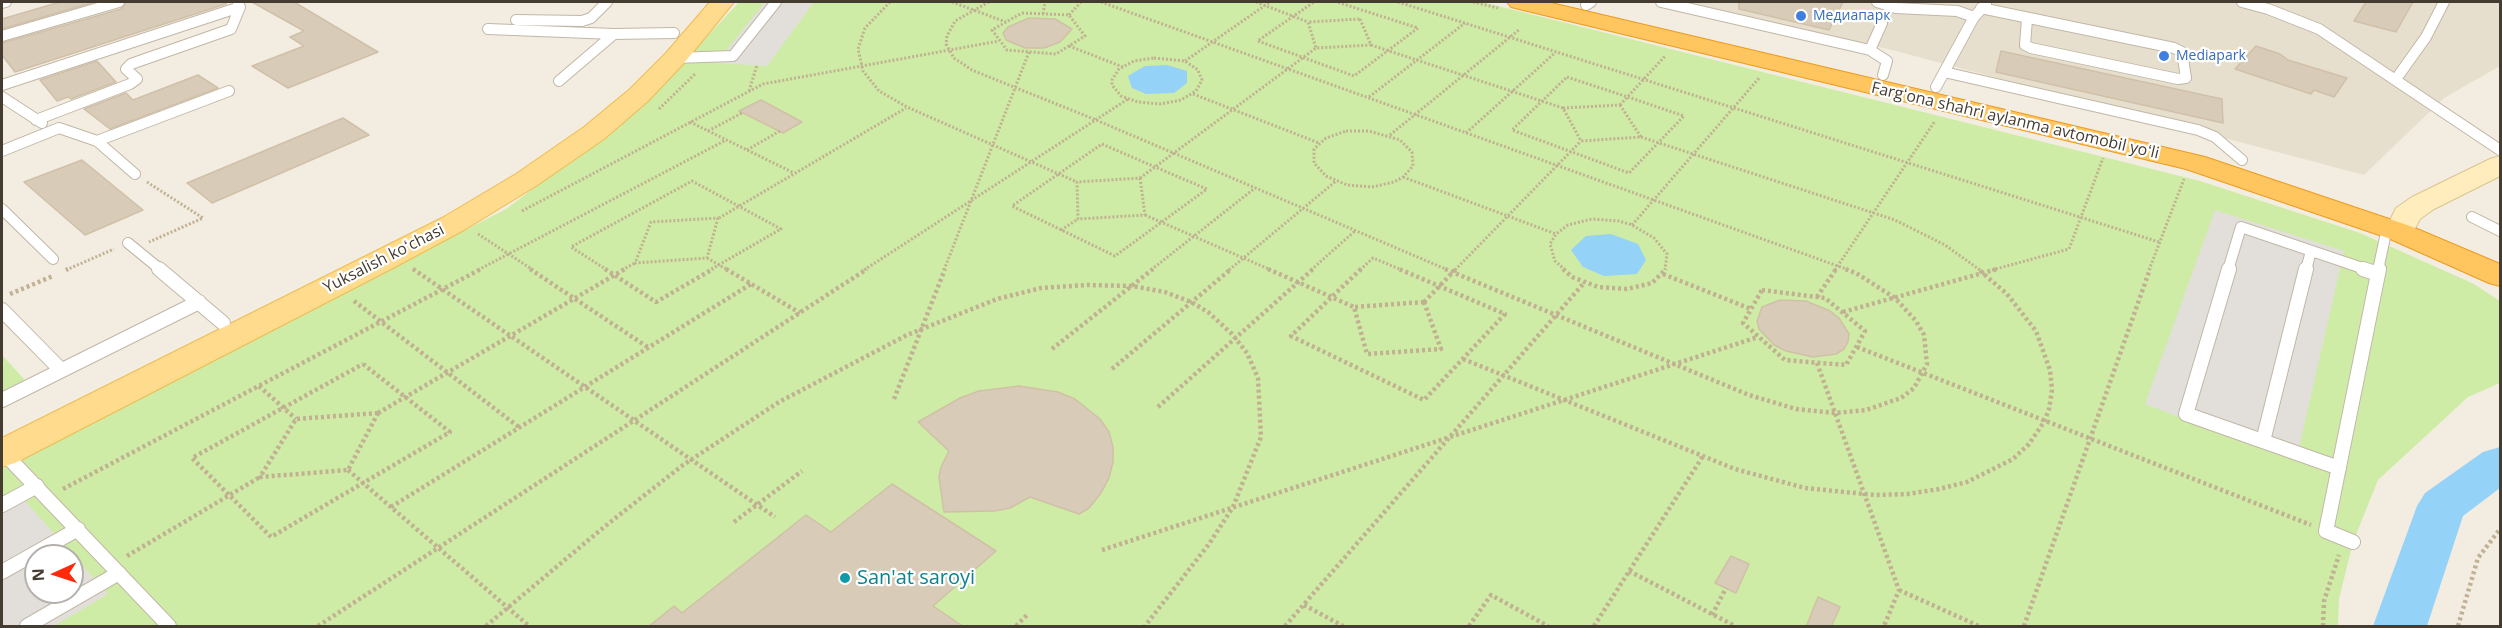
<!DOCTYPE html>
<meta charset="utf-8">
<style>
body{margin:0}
#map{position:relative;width:2502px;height:628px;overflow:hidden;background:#f3ede1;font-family:"Open Sans",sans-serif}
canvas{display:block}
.frame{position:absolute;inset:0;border:3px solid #443c31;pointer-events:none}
.north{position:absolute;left:24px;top:544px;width:60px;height:60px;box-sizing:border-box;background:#fff;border:2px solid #b4b1ad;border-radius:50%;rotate:267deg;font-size:16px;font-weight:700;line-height:24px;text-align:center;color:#443c31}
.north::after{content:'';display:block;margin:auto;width:21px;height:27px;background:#ff290b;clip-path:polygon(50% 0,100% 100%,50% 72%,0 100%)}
</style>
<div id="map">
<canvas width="2502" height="628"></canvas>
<div class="frame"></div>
<div class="north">N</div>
</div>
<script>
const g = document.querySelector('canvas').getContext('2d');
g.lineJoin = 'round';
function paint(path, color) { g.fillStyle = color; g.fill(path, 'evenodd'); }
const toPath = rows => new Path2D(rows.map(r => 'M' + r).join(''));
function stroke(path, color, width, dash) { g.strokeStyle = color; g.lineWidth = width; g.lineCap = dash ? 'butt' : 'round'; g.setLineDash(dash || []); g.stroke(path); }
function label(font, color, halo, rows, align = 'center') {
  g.font = font + ' "Open Sans",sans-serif'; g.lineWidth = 4.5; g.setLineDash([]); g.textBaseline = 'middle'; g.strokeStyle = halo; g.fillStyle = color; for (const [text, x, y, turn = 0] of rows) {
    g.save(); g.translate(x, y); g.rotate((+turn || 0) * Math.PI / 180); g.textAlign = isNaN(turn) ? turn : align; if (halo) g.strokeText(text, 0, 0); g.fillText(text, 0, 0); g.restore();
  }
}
const residential = toPath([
 [1664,2,2500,2,2500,66,2444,98,2364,175,1888,49]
]);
const green = toPath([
 [739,2,1482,2,2200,181,2360,233,2474,284,2500,301,2500,383,2468,397,2378,480,2353,542,2339,599,2338,626,2,626,2,469,506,209,642,107],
 [36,556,72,556,72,592,36,592],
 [2,355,25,380,2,391]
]);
const parking = toPath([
 [765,2,814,2,767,66,716,63],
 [2215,210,2344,251,2296,461,2145,404],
 [18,493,108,594,54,626,2,626,2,502],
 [36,556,72,556,72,592,36,592]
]);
const water = toPath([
 [1167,65,1187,71,1187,83,1174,93,1146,94,1132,88,1128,76,1145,66],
 [1611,234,1638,244,1646,260,1637,274,1604,276,1583,267,1571,250,1586,236]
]);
const river = toPath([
 [2500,447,2500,488,2463,516,2427,626,2373,626,2417,506,2425,493,2483,452,2500,447]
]);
const building = toPath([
 [60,2,95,2,2,29,2,19,60,2],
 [126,2,226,2,226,4,15,72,2,55,2,43,121,9,126,2],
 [252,2,294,2,378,52,288,88,252,66,304,46,290,37,304,31,252,2],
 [1739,2,1843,2,1829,30,1739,9,1739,2],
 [2366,2,2413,2,2396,32,2354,21,2366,2],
 [1029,18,1055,19,1072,29,1060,42,1044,48,1025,48,1006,40,1003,33,1008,27,1029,18],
 [2256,46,2280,54,2288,60,2347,78,2334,97,2314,90,2311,94,2235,69,2256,46],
 [2001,51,2222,99,2223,123,1996,72,2001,51],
 [97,61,116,82,71,99,68,97,57,101,40,80,97,61],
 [198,75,218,88,110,129,84,109,126,93,133,100,198,75],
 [761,100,802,122,783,133,739,111,761,100],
 [343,118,369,135,212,203,187,183,343,118],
 [82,160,143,210,85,235,24,182,82,160],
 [1780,300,1806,301,1830,311,1839,318,1849,334,1848,342,1844,349,1836,354,1813,357,1786,351,1774,345,1759,329,1757,321,1762,307,1780,300],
 [1019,386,1058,392,1075,399,1100,419,1109,432,1113,447,1113,462,1109,478,1101,493,1089,508,1079,514,1030,497,1010,508,995,511,944,512,939,477,941,467,949,451,918,422,960,398,979,391,1019,386],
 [892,484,996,551,933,606,964,627,648,627,674,606,682,613,806,515,831,532,892,484],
 [1731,556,1749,564,1736,593,1715,583,1731,556],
 [1818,597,1840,607,1831,627,1806,627,1818,597]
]);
const pathFar1 = toPath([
 [890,2,865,28,858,49,863,71,879,91,907,107,1077,182],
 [952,2,1006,22],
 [989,2,955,21,947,36,946,44,954,58,972,70,1096,120,1448,270],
 [1101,2,1849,270],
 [1256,2,1308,22],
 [1398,2,2159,242],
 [1473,2,1498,8],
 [1022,13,1069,15,1085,36,1056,54,1007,50,992,30,1022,13],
 [1043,14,1045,2],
 [1069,15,1081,2],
 [1360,19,1371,45,1316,48,1308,22,1360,19],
 [1259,40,1314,2],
 [1258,41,1354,76,1418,28,1337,2],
 [1371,45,1563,108],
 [1069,46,1123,67],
 [1154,58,1185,61,1198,70,1202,80,1196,91,1181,100,1160,104,1138,102,1121,96,1112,85,1112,80,1119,69,1134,61,1154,58],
 [1185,61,1270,2],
 [1567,77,1628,97,1684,116,1629,173,1512,130,1567,77],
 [749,91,757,65],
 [1193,94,1319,143],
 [1369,97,1465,23],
 [1620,105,1666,55],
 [1620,105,1641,137,1581,141,1563,108,1620,105],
 [659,109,695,74],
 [690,122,794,173],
 [708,131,742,113],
 [1346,131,1369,131,1400,140,1412,152,1413,166,1403,177,1394,182,1372,187,1347,185,1326,176,1314,163,1314,149,1326,138,1346,131],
 [1466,133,1556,52],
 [1390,135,1520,29],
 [1641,137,1895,220,1945,245,1980,270],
 [1102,144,1155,167,1207,189,1115,256,1012,206,1102,144],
 [747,150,780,131],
 [1403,177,1556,234],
 [1140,178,1316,48],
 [1140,178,1145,215,1078,219,1077,182,1140,178],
 [147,182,203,218,149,242],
 [522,211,763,84,999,41],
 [1145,215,1271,270],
 [718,218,707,258,635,263,651,222,718,218],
 [719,218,906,108],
 [1632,225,1760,77],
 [1061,230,1078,219],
 [478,234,533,270],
 [707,258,728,270],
 [413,269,415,270],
 [66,270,114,249],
 [478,270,726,140],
 [607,270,571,247,692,181,781,229,710,270],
 [622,270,635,263],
 [864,270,1128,99],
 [944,270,1029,52],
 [1151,270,1255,188],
 [1229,270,1336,181],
 [1311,270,1355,231],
 [1360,270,1373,258,1402,270],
 [1455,270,1581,141],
 [1565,270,1555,261,1550,244,1556,234,1568,225,1592,219,1619,221,1632,225,1654,238,1667,254,1665,270],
 [1835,270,1935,121],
 [1992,270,2069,249,2103,158],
 [2149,270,2184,179]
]);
const path = toPath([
 [413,269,775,517],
 [530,269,649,348],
 [605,269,656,302,713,269],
 [726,269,800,313],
 [1268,269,1354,307],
 [1361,269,1291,336,1424,400,1505,314,1399,269],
 [1445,269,1749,395,1796,409,1835,413,1866,410,1901,398,1914,388,1927,364,1924,335,1916,321,1895,298,1856,273,1845,269],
 [1563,269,1572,277,1598,287,1627,289,1652,283,1666,269],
 [66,270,68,269],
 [1663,274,1751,309],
 [1762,290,1825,298,1865,331,1846,365,1785,360,1743,323,1762,290],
 [10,294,53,276],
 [1817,297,1836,269],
 [354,301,520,428],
 [1424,302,1456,269],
 [1424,302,1441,349,1367,354,1354,307,1424,302],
 [1843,312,1997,269],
 [1857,347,2311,525],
 [1052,349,1153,269],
 [1463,359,1735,469,1805,488,1875,495,1908,494,1939,489,1967,482,2013,459,2029,444,2044,422,2049,409,2052,390,2050,370,2036,331,2007,294,1978,269],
 [1817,363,1899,590,1884,626],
 [363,364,450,432,271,537,192,458,363,364],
 [1112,369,1231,269],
 [259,386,296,419],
 [894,399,945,269],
 [1158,407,1313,269],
 [378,413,625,269],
 [378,413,348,470,260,477,296,419,378,413],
 [348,470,529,626],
 [63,489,481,269],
 [391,507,751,284],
 [734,522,802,471],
 [1102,550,1758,337],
 [127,556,260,477],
 [1629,571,1735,626],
 [1899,590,1979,626],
 [1304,605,1343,626],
 [1712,615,1726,588],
 [318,626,867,269],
 [486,626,604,527,683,465,779,402,907,335,997,299,1041,288,1087,285,1132,286,1165,292,1191,302,1208,312,1232,334,1247,353,1258,378,1261,437,1233,507,1209,544,1145,626],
 [1016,626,1027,615],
 [1285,626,1584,283],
 [1469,626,1491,595,1548,626],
 [1594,626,1703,456],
 [2024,626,2150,269],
 [2323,626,2324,601,2339,555],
 [2458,626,2478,558,2500,529]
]);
const laneFar1 = toPath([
 [1661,2,1870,50,1887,61,1883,75],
 [1877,2,1896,8,1957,11,1974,17],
 [2242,2,2268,9,2319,29,2500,150],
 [2,3,6,2],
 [1586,5,1591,2],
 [1981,8,2174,48,2182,52,2186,78,2178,79,2031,48,2025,45,2027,19],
 [516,20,582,21,591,18,607,2],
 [488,29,614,34,674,33],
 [2,36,119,2],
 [1870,50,1882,23],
 [675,58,733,56,776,2],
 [1944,72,2198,130,2215,137,2242,160],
 [2396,79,2426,37,2444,2],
 [559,81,614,34],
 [2,85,240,7,238,5],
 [1936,87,1974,17,1986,4],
 [2,97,42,123],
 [36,120,130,84,137,79,126,69,131,64,231,29,240,7],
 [97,141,135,174],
 [2,151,59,128,97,141,229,91],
 [2,209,53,259],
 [2472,217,2500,231],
 [128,243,161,270],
 [2228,270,2241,227,2368,270],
 [2306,270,2311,251],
 [2378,270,2387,228]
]);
const lane = toPath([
 [159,269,223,323],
 [2229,269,2186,414,2339,468],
 [2363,269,2378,274],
 [2,310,61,370],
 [2,400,199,302],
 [2263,441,2306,269],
 [4,453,169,626],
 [2,505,37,486],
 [2353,542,2326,531,2379,269],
 [2,572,78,529],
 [27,626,119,573]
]);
const secondary = toPath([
 [2500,156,2500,176,2434,209,2420,219,2410,238,2399,241,2388,238,2384,232,2396,208,2412,197,2490,159,2500,156]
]);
const primary = toPath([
 [710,2,734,2,684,63,648,101,604,139,536,186,464,230,391,269,15,463,2,467,2,438,442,218,516,174,584,127,630,89,666,53,710,2]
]);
const highway = toPath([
 [1507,2,1547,2,2205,157,2410,226,2500,264,2500,286,2489,283,2388,238,2186,169,1519,9,1511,7,1507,2]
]);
const markers = [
 [1801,16,6,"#3f7fe0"],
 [2164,56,6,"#3f7fe0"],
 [845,578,6,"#0f9aa8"]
];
const farShopnames = [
 ["Медиапарк",1813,16],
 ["Mediapark",2176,56]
];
const streetNames = [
 ["Fargʻona shahri aylanma avtomobil yoʻli",2015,121,13],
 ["Yuksalish koʻchasi",384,259,-27]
];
const nearCulturenames = [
 ["San'at saroyi",857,578]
];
paint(residential, '#e7dfce');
paint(green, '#ceeca5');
paint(parking, '#e2dfda');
paint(water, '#95d2f7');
paint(river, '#95d2f7');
paint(building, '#d8cbb8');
stroke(building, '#d1c0a8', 1.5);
stroke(laneFar1, '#c1b7a6', 12);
stroke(lane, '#c1b7a6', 16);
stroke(secondary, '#dac48d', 2);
stroke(primary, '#efbb52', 2);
stroke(highway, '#ec9b21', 2);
stroke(pathFar1, '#c2b093', 3, [2, 2]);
stroke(path, '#c2b093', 4.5, [3, 3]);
stroke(laneFar1, '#fff', 10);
stroke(lane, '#fff', 14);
paint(secondary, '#ffedbe');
paint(primary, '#ffdb8d');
paint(highway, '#ffc55f');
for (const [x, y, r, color] of markers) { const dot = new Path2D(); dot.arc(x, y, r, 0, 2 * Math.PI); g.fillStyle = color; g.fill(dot); stroke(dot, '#fff', 2); }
label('14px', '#366cbe', '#fff', farShopnames, 'left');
label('16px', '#443c31', '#fff', streetNames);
label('20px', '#0d838f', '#fff', nearCulturenames, 'left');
</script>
